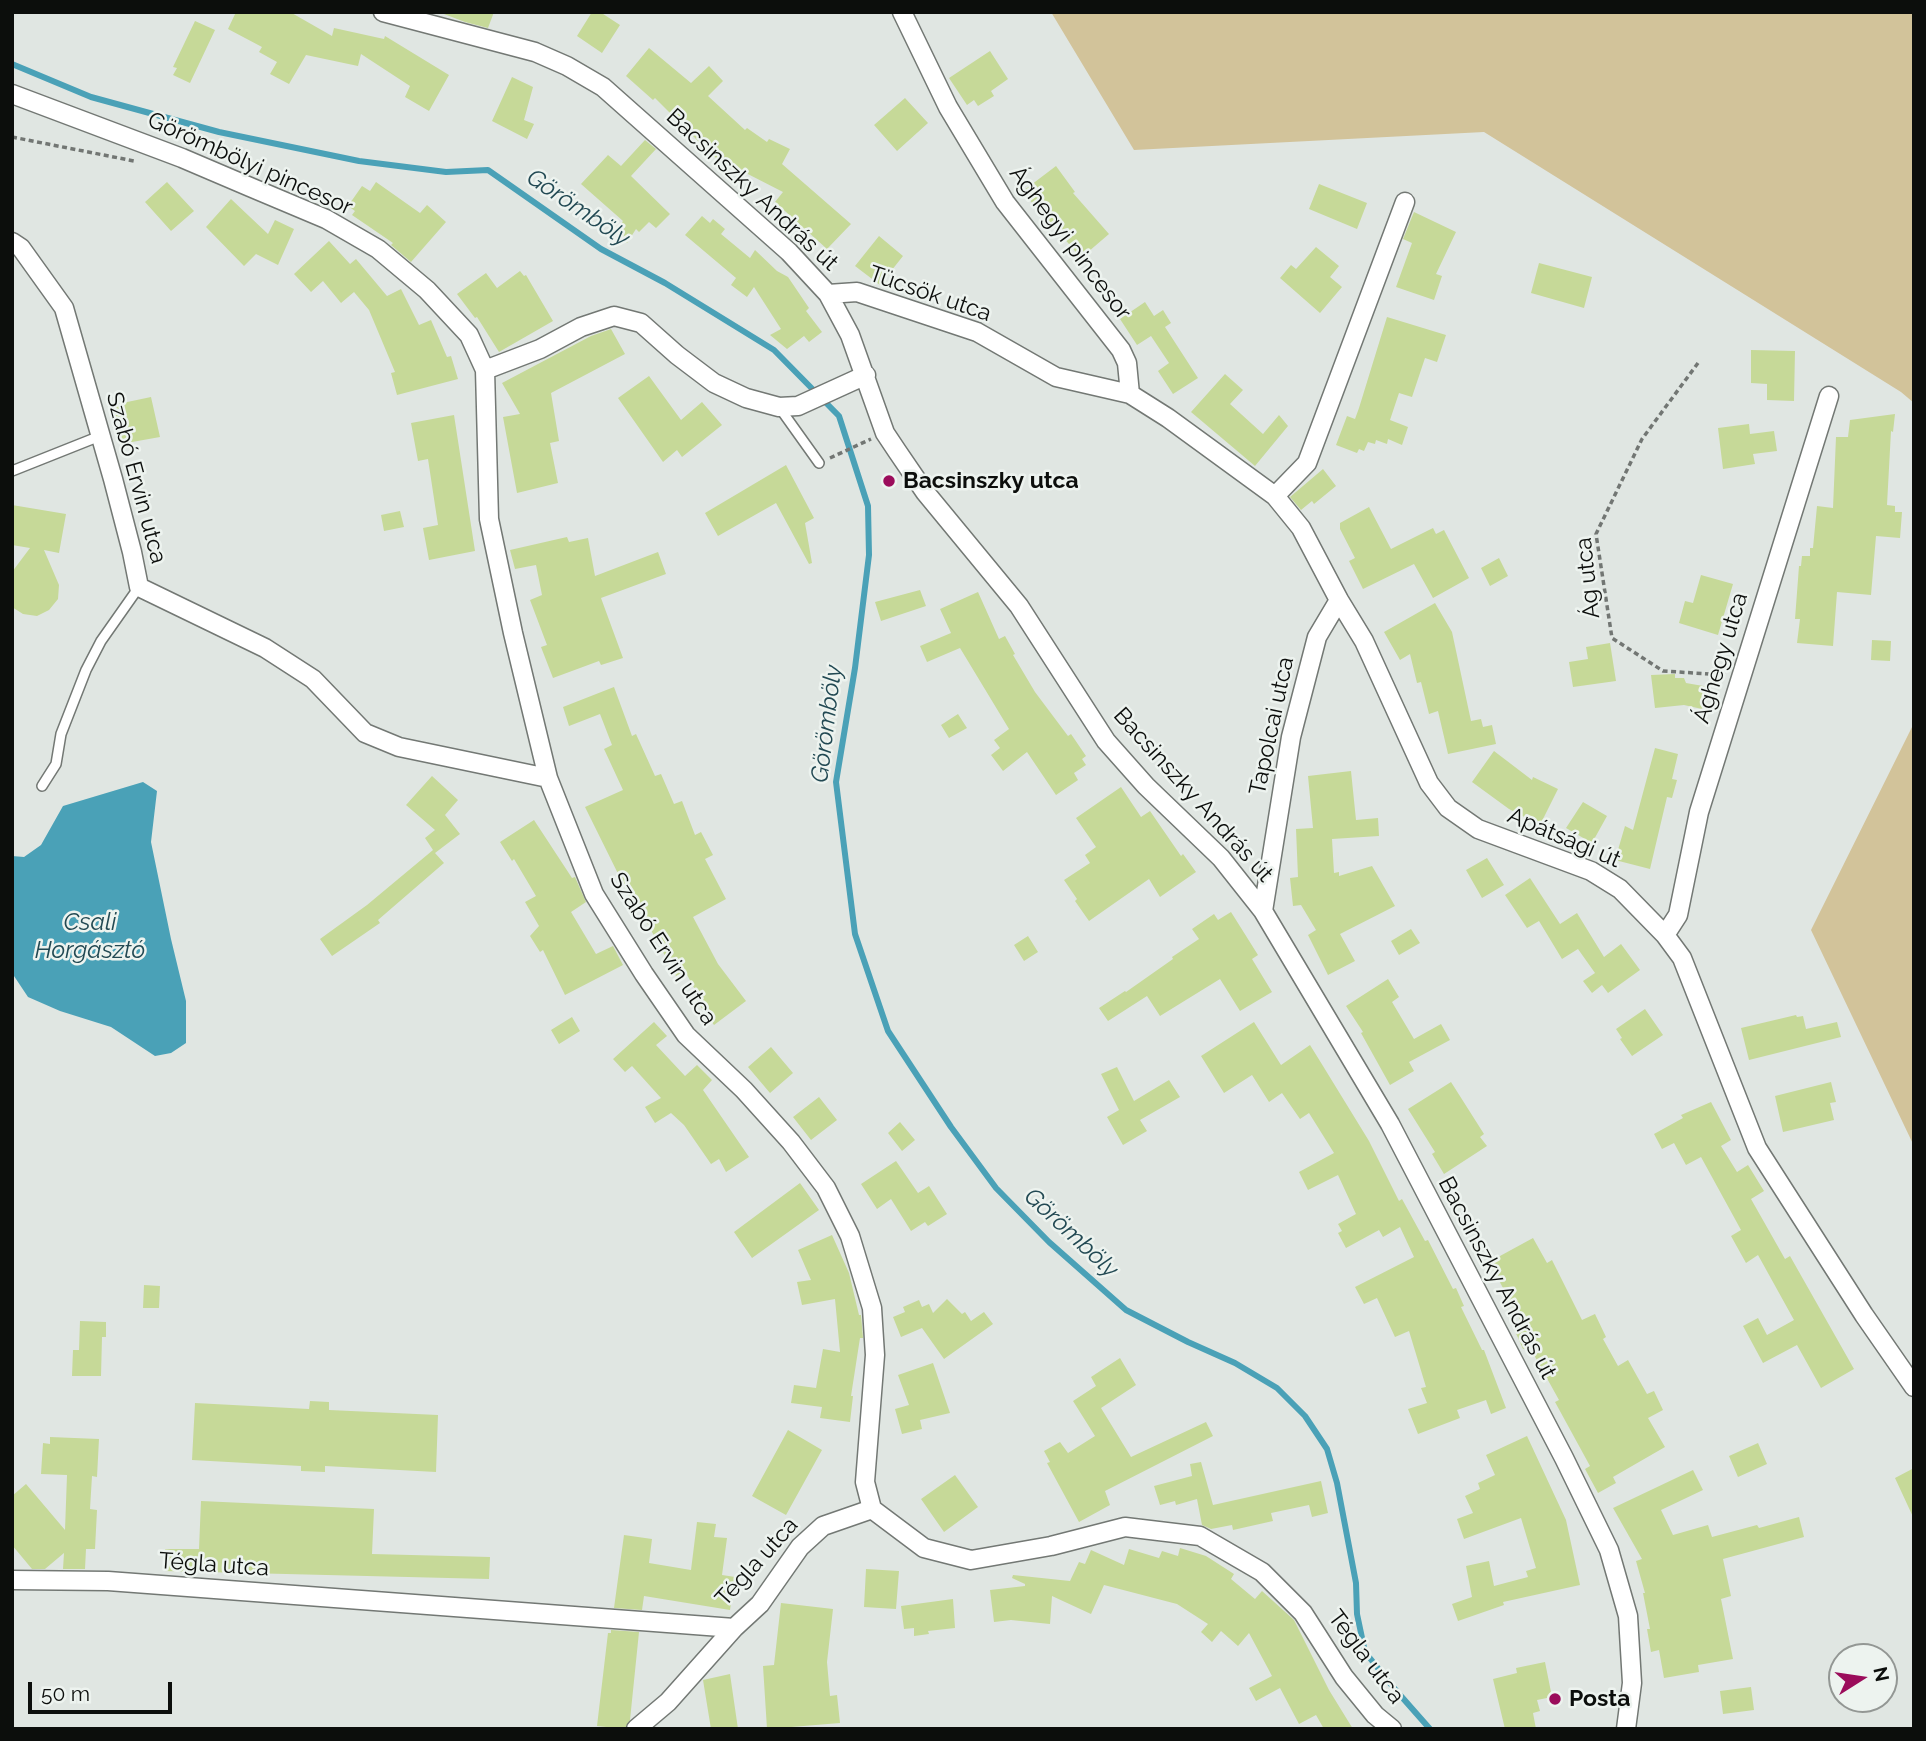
<!DOCTYPE html>
<meta charset="utf-8">
<style>
body{margin:0}
#map{position:relative;width:1926px;height:1741px;overflow:hidden;background:#e0e6e2;font-family:Raleway,sans-serif}
canvas{display:block}
.frame{position:absolute;inset:0;border:14px solid #0c0e0c;pointer-events:none}
.north{position:absolute;left:1828px;top:1643px;width:70px;height:70px;box-sizing:border-box;background:#edf3ef;border:2px solid #939794;border-radius:50%;rotate:78deg;font-size:19px;font-weight:700;line-height:28px;text-align:center;color:#0c0e0c}
.north::after{content:'';display:block;margin:auto;width:24px;height:32px;background:#9b0c5b;clip-path:polygon(50% 0,100% 100%,50% 72%,0 100%)}
.scale{position:absolute;left:28px;top:1682px;width:144px;height:32px;box-sizing:border-box;border:4px solid #0c0e0c;border-top:0;padding-left:9px;font-size:21px;line-height:24px;white-space:nowrap;color:#0c0e0c;-webkit-text-stroke:5px #edf3ef;paint-order:stroke}
</style>
<div id="map">
<canvas width="1926" height="1741"></canvas>
<div class="frame"></div>
<div class="north">N</div>
<div class="scale">50 m</div>
</div>
<script>
const g = document.querySelector('canvas').getContext('2d');
g.lineJoin = 'round';
function paint(path, color) { g.fillStyle = color; g.fill(path, 'evenodd'); }
const toPath = rows => new Path2D(rows.map(r => 'M' + r).join(''));
function stroke(path, color, width, dash) { g.strokeStyle = color; g.lineWidth = width; g.lineCap = dash ? 'butt' : 'round'; g.setLineDash(dash || []); g.stroke(path); }
function label(font, color, halo, rows, align = 'center') {
  g.font = font + ' Raleway,sans-serif'; g.lineWidth = 5; g.setLineDash([]); g.textBaseline = 'middle'; g.strokeStyle = halo; g.fillStyle = color; for (const [text, x, y, turn = 0] of rows) {
    g.save(); g.translate(x, y); g.rotate((+turn || 0) * Math.PI / 180); g.textAlign = isNaN(turn) ? turn : align; if (halo) g.strokeText(text, 0, 0); g.fillText(text, 0, 0); g.restore();
  }
}
const green = toPath([
 [1051,12,1914,12,1914,403,1901,392,1484,132,1134,150],
 [1914,723,1914,1146,1811,930]
]);
const water = toPath([
 [143,782,157,791,151,842,171,939,186,1001,186,1043,171,1053,155,1056,111,1027,60,1011,28,997,12,973,12,856,24,857,41,845,63,806]
]);
const stream = toPath([
 [12,64,91,97,219,132,359,161,446,172,488,170,601,249,665,283,774,350,839,416,868,506,869,555,855,668,836,782,855,934,888,1031,951,1127,996,1188,1049,1242,1126,1310,1188,1342,1235,1363,1277,1388,1305,1416,1327,1449,1337,1483,1356,1583,1357,1614,1365,1652,1393,1687,1430,1729]
]);
const building = toPath([
 [236,12,290,12,332,36,334,28,384,39,385,36,449,75,429,111,405,97,410,86,361,54,358,66,306,55,289,84,270,74,277,62,259,52,262,47,228,29],
 [444,12,494,12,488,28,465,22,444,14],
 [592,12,600,12,620,25,602,53,577,36],
 [195,21,215,30,190,83,173,75,177,68,173,67],
 [649,48,691,83,709,66,723,81,708,96,745,130,747,128,767,142,769,139,790,149,782,164,851,224,827,249,775,202,783,192,740,170,738,173,712,155,655,98,653,100,626,76],
 [990,51,1008,79,991,91,994,96,978,106,974,100,967,105,949,78],
 [512,77,533,87,524,120,534,124,527,139,492,121],
 [905,98,928,123,897,151,874,125],
 [645,140,656,149,631,176,670,214,656,228,649,222,639,232,636,229,627,243,615,232,623,221,581,184,608,155,621,166],
 [1056,166,1075,192,1073,193,1109,234,1081,258,1044,215,1042,216,1023,191],
 [167,182,194,211,171,231,145,202],
 [376,182,420,213,427,205,446,222,411,262,391,245,393,243,352,215,355,211,348,206,362,186,370,191],
 [1319,184,1367,203,1357,229,1309,209],
 [231,199,268,234,275,220,294,229,278,265,256,254,244,266,206,227],
 [1414,212,1456,232,1436,274,1442,276,1434,300,1396,287,1412,243,1403,239],
 [702,216,710,223,713,219,725,229,721,234,750,258,755,250,777,271,788,277,809,308,806,311,822,332,809,342,804,336,787,349,770,335,781,329,754,287,747,297,731,285,736,278,685,235],
 [879,236,903,256,880,285,855,266],
 [329,241,350,264,356,259,387,296,401,289,419,325,431,320,447,357,451,356,458,379,397,395,391,373,395,372,369,310,354,292,341,303,323,281,311,292,294,274],
 [1316,247,1339,266,1330,277,1342,287,1320,313,1280,278,1291,265,1296,269],
 [1539,263,1592,277,1584,308,1531,293],
 [520,271,524,276,526,275,553,321,499,352,477,317,475,318,457,294,486,273,497,288],
 [1145,302,1154,316,1163,310,1171,323,1165,327,1198,378,1173,394,1158,371,1169,363,1151,336,1137,345,1120,319],
 [1387,317,1446,335,1437,362,1425,358,1412,397,1399,393,1390,420,1408,427,1402,445,1388,439,1387,444,1376,440,1375,444,1368,442,1364,451,1359,449,1357,453,1336,445,1347,416,1355,419,1359,408],
 [611,329,625,354,551,393,559,441,550,443,558,483,517,493,503,417,520,414,502,383,591,336],
 [1751,350,1795,351,1794,401,1767,400,1767,384,1751,383],
 [1225,374,1243,390,1230,404,1263,434,1279,415,1288,426,1255,466,1191,412],
 [649,376,681,420,702,402,722,425,682,457,677,450,663,462,618,398],
 [151,397,160,437,121,444,113,405],
 [1895,414,1893,432,1891,431,1887,505,1895,506,1895,512,1902,512,1900,538,1876,536,1871,595,1837,592,1833,646,1797,643,1800,619,1795,619,1799,566,1801,566,1802,556,1810,556,1810,548,1813,548,1817,506,1833,508,1836,437,1848,437,1850,420],
 [454,415,475,551,429,560,423,528,438,525,428,459,418,461,411,423],
 [1749,424,1750,434,1774,431,1777,451,1753,454,1755,464,1723,469,1718,428],
 [786,465,814,518,805,523,812,563,809,564,776,503,718,536,705,513],
 [1323,469,1336,486,1314,504,1312,501,1301,510,1290,497],
 [12,505,66,514,59,553,44,550,59,585,58,599,49,610,37,616,23,614,12,607,12,572,30,548,12,545],
 [1369,507,1391,549,1433,528,1436,534,1444,530,1469,578,1433,598,1414,564,1363,589,1349,561,1355,558,1340,529,1340,523],
 [400,511,404,527,384,531,381,515],
 [567,537,569,542,588,538,595,576,658,552,666,574,601,598,623,658,601,665,599,661,553,678,541,647,547,645,530,600,542,595,536,565,515,569,510,550],
 [1499,558,1508,576,1490,586,1481,568],
 [1701,575,1733,584,1718,635,1679,623,1685,601,1693,603],
 [920,590,926,606,881,621,875,602],
 [978,592,999,639,1005,636,1015,654,1013,655,1035,692,1068,736,1071,734,1086,756,1082,759,1086,765,1074,773,1078,780,1056,795,1027,752,1003,771,991,755,1000,748,994,740,1009,729,960,648,927,662,920,646,951,633,940,609],
 [1435,603,1452,632,1471,721,1481,719,1483,727,1492,725,1496,744,1448,754,1438,711,1429,714,1421,682,1417,683,1410,654,1400,660,1384,632],
 [1872,640,1891,641,1890,661,1871,660],
 [1610,643,1616,681,1573,687,1569,662,1588,659,1586,647],
 [1675,674,1675,678,1684,678,1686,683,1709,687,1702,709,1684,705,1655,708,1651,675],
 [614,687,632,736,636,734,655,776,661,774,674,804,682,801,695,835,701,832,713,855,705,859,726,899,693,917,718,964,746,1001,714,1025,696,1000,699,997,685,971,676,976,640,910,637,912,585,807,623,790,604,749,612,745,600,714,569,726,563,707],
 [958,714,967,728,949,738,941,725],
 [1655,748,1678,754,1672,779,1677,780,1672,798,1667,797,1650,869,1615,860,1625,826,1633,830],
 [1494,751,1532,780,1533,777,1558,789,1540,825,1509,809,1472,782],
 [1351,771,1356,820,1378,818,1379,836,1332,839,1334,873,1339,872,1339,876,1372,866,1395,906,1340,934,1355,961,1328,975,1308,935,1316,930,1301,905,1293,906,1290,878,1298,877,1296,829,1313,828,1308,776],
 [432,776,458,800,445,815,460,834,435,853,444,863,378,920,380,923,332,956,320,939,367,905,433,850,425,838,435,830,406,805],
 [1121,787,1141,817,1150,811,1181,856,1183,854,1196,872,1160,897,1149,879,1089,921,1075,901,1077,899,1064,880,1090,863,1085,855,1096,847,1076,818],
 [1583,802,1607,816,1592,843,1566,828],
 [534,820,572,878,575,877,586,902,571,912,596,954,613,946,623,965,565,995,543,950,540,952,530,936,539,926,525,902,536,896,514,859,512,861,500,842],
 [1487,858,1504,885,1482,898,1466,870],
 [1530,878,1560,924,1577,913,1604,957,1621,944,1640,970,1608,993,1602,985,1592,993,1583,981,1595,973,1578,949,1562,959,1539,921,1527,928,1505,895],
 [1231,912,1258,955,1252,959,1272,992,1240,1011,1220,979,1160,1016,1147,996,1108,1021,1099,1008,1125,991,1126,992,1173,959,1172,957,1199,939,1192,929,1214,914,1218,920],
 [1411,929,1420,943,1399,955,1391,941],
 [1028,936,1038,952,1024,961,1014,945],
 [1388,979,1399,997,1392,1002,1414,1039,1441,1024,1450,1040,1409,1062,1414,1071,1390,1085,1361,1033,1363,1032,1346,1006],
 [1645,1009,1663,1035,1632,1056,1620,1039,1622,1038,1616,1029],
 [1796,1015,1797,1017,1803,1016,1806,1029,1837,1022,1841,1037,1749,1060,1741,1028],
 [572,1017,580,1031,559,1044,551,1030],
 [654,1022,667,1036,656,1045,685,1076,697,1065,712,1080,703,1090,749,1157,726,1172,719,1159,711,1164,684,1125,671,1113,655,1123,645,1107,661,1098,632,1066,625,1072,613,1059],
 [1254,1022,1281,1065,1310,1045,1323,1066,1369,1141,1399,1201,1402,1199,1425,1241,1428,1240,1453,1289,1456,1288,1464,1306,1461,1307,1482,1350,1484,1350,1506,1408,1491,1414,1486,1400,1457,1410,1460,1418,1418,1434,1408,1409,1427,1403,1421,1388,1426,1387,1409,1331,1395,1337,1377,1298,1364,1304,1355,1287,1414,1257,1400,1227,1383,1237,1379,1230,1346,1248,1338,1233,1342,1231,1338,1224,1356,1214,1338,1175,1308,1190,1299,1172,1334,1153,1309,1113,1300,1119,1282,1093,1269,1102,1252,1075,1224,1093,1201,1056],
 [771,1047,793,1073,770,1093,748,1067],
 [1117,1067,1134,1101,1169,1080,1180,1097,1140,1120,1147,1131,1123,1145,1107,1117,1119,1110,1101,1074],
 [1451,1082,1484,1134,1480,1137,1487,1146,1444,1174,1432,1154,1435,1152,1408,1109],
 [1831,1082,1836,1102,1830,1103,1834,1120,1783,1132,1775,1096],
 [819,1097,837,1120,811,1140,793,1117],
 [1711,1102,1731,1140,1721,1146,1737,1172,1748,1165,1764,1191,1751,1199,1785,1259,1790,1256,1854,1369,1821,1388,1797,1345,1763,1363,1743,1326,1758,1318,1767,1335,1794,1320,1758,1255,1746,1263,1731,1236,1741,1230,1701,1157,1686,1165,1674,1143,1662,1149,1654,1134,1683,1118,1681,1115],
 [900,1122,915,1140,902,1151,888,1133],
 [896,1161,918,1193,929,1186,947,1214,928,1226,925,1222,911,1231,891,1199,877,1209,861,1184],
 [800,1183,819,1210,752,1258,734,1232],
 [832,1235,849,1273,859,1315,861,1315,863,1338,860,1338,851,1396,853,1396,850,1422,820,1418,822,1407,791,1403,794,1385,816,1388,823,1349,840,1352,835,1299,802,1305,797,1282,811,1280,798,1250],
 [1533,1238,1547,1263,1552,1260,1582,1320,1595,1314,1606,1337,1603,1339,1618,1366,1628,1360,1647,1394,1654,1391,1663,1410,1648,1418,1665,1447,1613,1477,1616,1483,1598,1493,1585,1469,1590,1466,1555,1402,1559,1400,1529,1346,1523,1349,1514,1329,1523,1325,1489,1262],
 [144,1285,160,1286,159,1308,143,1308],
 [947,1299,962,1314,965,1312,971,1321,984,1312,993,1324,944,1359,922,1328,901,1337,893,1317,905,1312,903,1307,919,1300,922,1307,929,1304,933,1313],
 [80,1321,106,1322,106,1337,102,1337,101,1376,72,1376,73,1350,79,1350],
 [1120,1358,1136,1385,1101,1408,1131,1457,1206,1422,1213,1436,1105,1491,1110,1505,1079,1522,1047,1463,1050,1462,1044,1451,1060,1442,1068,1453,1095,1436,1073,1401,1096,1386,1091,1377],
 [933,1363,950,1413,920,1420,922,1429,902,1434,895,1409,909,1405,898,1375],
 [310,1401,329,1402,329,1410,438,1415,436,1472,325,1466,325,1472,301,1471,301,1466,192,1460,195,1403,309,1409],
 [788,1430,822,1450,786,1515,752,1496],
 [1527,1436,1566,1520,1580,1585,1503,1602,1504,1605,1458,1621,1452,1604,1472,1597,1466,1566,1489,1561,1494,1586,1528,1577,1526,1571,1536,1568,1521,1518,1464,1539,1457,1519,1473,1513,1465,1496,1480,1489,1478,1483,1495,1475,1486,1455],
 [50,1437,99,1439,97,1477,92,1476,90,1509,97,1510,95,1549,86,1549,85,1569,63,1569,64,1553,45,1569,32,1569,12,1545,12,1496,26,1484,65,1530,67,1475,41,1474,43,1443,50,1444],
 [1758,1443,1767,1464,1738,1477,1729,1456],
 [1201,1462,1213,1505,1321,1481,1328,1513,1312,1517,1309,1505,1271,1513,1273,1521,1233,1530,1232,1525,1211,1529,1202,1525,1197,1499,1176,1505,1175,1501,1160,1505,1154,1486,1192,1476,1190,1464],
 [1914,1468,1914,1519,1895,1478],
 [1693,1470,1703,1490,1661,1510,1673,1535,1708,1525,1712,1537,1757,1525,1759,1528,1799,1517,1804,1537,1723,1559,1731,1596,1721,1599,1733,1659,1698,1665,1699,1672,1664,1678,1659,1650,1651,1652,1647,1629,1650,1629,1643,1593,1645,1593,1636,1561,1642,1559,1613,1508],
 [955,1475,978,1507,944,1532,921,1499],
 [201,1501,374,1509,372,1554,490,1557,489,1579,164,1571,165,1549,199,1549],
 [697,1522,716,1524,714,1537,727,1538,722,1575,735,1577,730,1610,644,1596,642,1610,614,1608,624,1535,652,1539,649,1563,691,1570],
 [1180,1548,1206,1556,1234,1574,1231,1579,1255,1599,1262,1591,1294,1620,1329,1690,1353,1729,1324,1729,1316,1715,1299,1724,1280,1688,1256,1701,1249,1688,1272,1676,1249,1633,1238,1646,1221,1631,1212,1642,1201,1632,1208,1624,1177,1604,1104,1585,1091,1614,1052,1596,1050,1624,1011,1620,994,1622,990,1590,1025,1586,1025,1584,1012,1578,1013,1575,1070,1581,1079,1562,1085,1564,1091,1550,1124,1565,1129,1549,1159,1558,1162,1551,1178,1556],
 [866,1569,899,1571,896,1609,864,1607],
 [953,1599,955,1628,928,1631,929,1634,914,1636,914,1628,904,1629,901,1606],
 [781,1603,833,1609,827,1662,830,1696,837,1695,840,1723,767,1729,763,1666,774,1665],
 [611,1630,639,1632,630,1720,625,1729,597,1726,608,1633,611,1633],
 [1545,1662,1552,1697,1537,1700,1540,1711,1533,1713,1536,1729,1505,1729,1493,1679,1517,1673,1516,1668],
 [730,1674,738,1729,711,1729,703,1680],
 [1751,1687,1754,1710,1723,1714,1720,1691]
]);
const path = toPath([
 [12,137,134,161],
 [1698,363,1642,439,1596,534,1612,638,1663,671,1725,675],
 [830,458,871,439]
]);
const service = toPath([
 [779,407,819,463],
 [12,471,100,436],
 [42,786,56,764,61,734,86,670,101,641,139,587]
]);
const minor = toPath([
 [383,12,535,52,567,66,603,87,789,252,828,294,850,335,885,433,897,451,925,492,1019,606,1106,741,1146,786,1221,858,1263,911,1390,1124,1564,1458,1609,1550,1628,1616,1632,1683,1626,1729],
 [902,12,948,107,1005,202,1121,350,1127,363,1130,394],
 [12,94,182,158,250,187,326,219,378,249,427,290,469,335,485,370,540,349,581,327,614,316,641,323,677,355,714,383,746,398,779,407,798,406,866,375],
 [12,242,21,248,64,308,113,479,132,552,139,587,265,648,313,679,365,733,399,747,548,778,594,894,644,974,686,1035,744,1090,791,1142,826,1188,850,1236,872,1308,875,1355,865,1482,872,1509],
 [828,294,857,292,977,332,1056,377,1130,394,1168,418,1275,496,1301,528,1339,600,1364,641,1429,783,1448,808,1478,829,1591,871,1620,889,1665,935,1682,958,1757,1148,1864,1315,1914,1387],
 [485,370,489,519,513,633,548,778],
 [1275,496,1307,463,1405,202],
 [1263,911,1291,737,1317,637,1339,600],
 [1665,935,1678,915,1699,812,1829,396],
 [872,1509,924,1548,971,1560,1051,1546,1125,1527,1200,1536,1262,1572,1303,1613,1344,1677,1375,1715,1392,1729],
 [12,1580,108,1581,734,1628,760,1604,800,1547,823,1526,872,1509],
 [636,1729,668,1702,734,1628]
]);
const markers = [
 [889,481,7,"#9b0c5b"],
 [1555,1699,7,"#9b0c5b"]
];
const streetNames = [
 ["Görömbölyi pincesor",250,164,24],
 ["Bacsinszky András út",752,190,43],
 ["Ághegyi pincesor",1070,243,53],
 ["Tücsök utca",930,294,19],
 ["Szabó Ervin utca",136,478,75],
 ["Ág utca",1588,578,-96],
 ["Ághegy utca",1721,658,-73],
 ["Tapolcai utca",1272,726,-78],
 ["Bacsinszky András út",1193,795,48],
 ["Apátsági út",1564,838,23],
 ["Szabó Ervin utca",663,949,57],
 ["Bacsinszky András út",1497,1278,62],
 ["Tégla utca",757,1562,-48],
 ["Tégla utca",214,1565,4],
 ["Tégla utca",1366,1657,53]
];
const poiNames = [
 ["Bacsinszky utca",903,481],
 ["Posta",1569,1699]
];
const waterNames = [
 ["Görömböly",578,208,34],
 ["Görömböly",827,724,-83],
 ["Csali",90,923],
 ["Horgásztó",90,951],
 ["Görömböly",1071,1233,43]
];
paint(green, '#d2c39a');
paint(water, '#4aa1b7');
stroke(stream, '#4aa1b7', 6);
paint(building, '#c6d998');
stroke(service, '#737874', 12);
stroke(minor, '#737874', 21);
stroke(path, '#727673', 3.5, [5, 3.5]);
stroke(service, '#fff', 9);
stroke(minor, '#fff', 18);
for (const [x, y, r, color] of markers) { const dot = new Path2D(); dot.arc(x, y, r, 0, 2 * Math.PI); g.fillStyle = color; g.fill(dot); stroke(dot, '#edf3ef', 2.5); }
label('23px', '#0c0e0c', '#edf3ef', streetNames);
label('bold 23px', '#0c0e0c', '#edf3ef', poiNames, 'left');
label('italic 24px', '#224953', '#edf3ef', waterNames);
</script>
